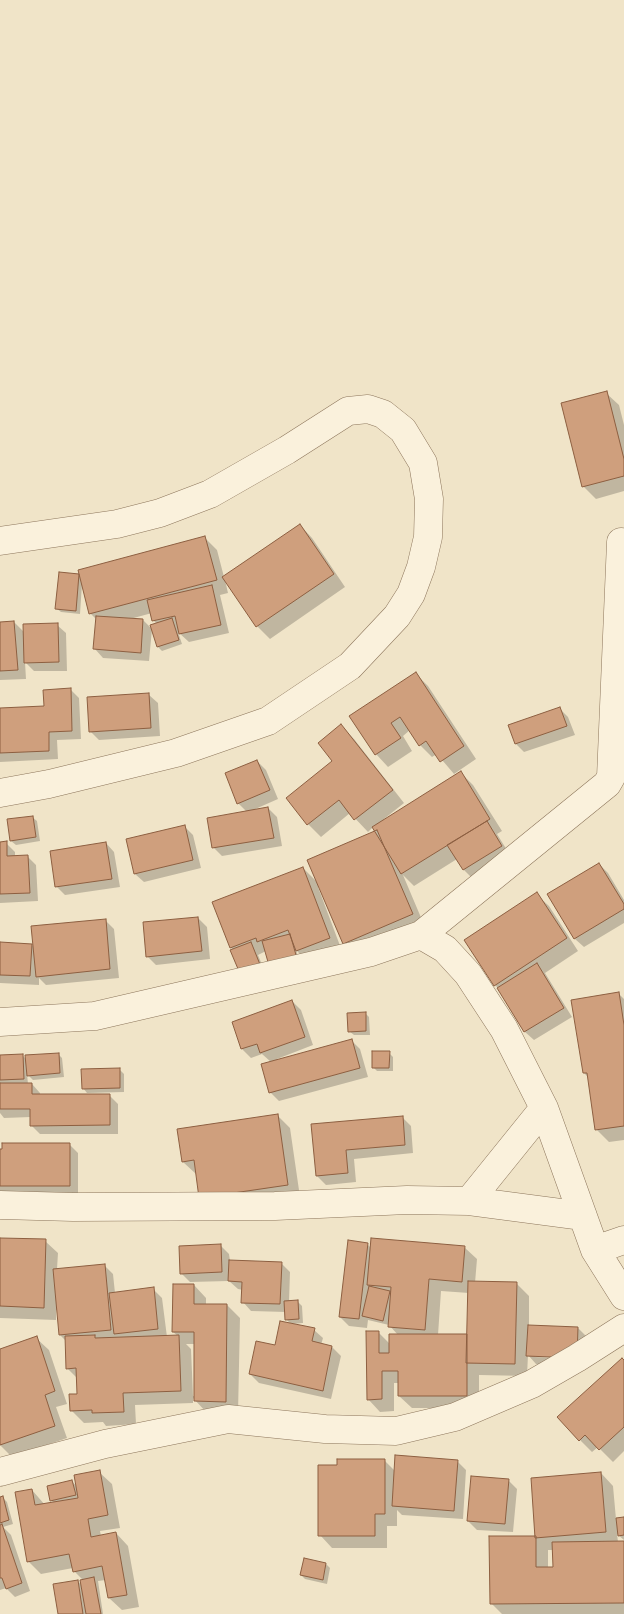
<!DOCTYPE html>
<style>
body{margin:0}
canvas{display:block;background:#f0e4c8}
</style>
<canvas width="624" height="1614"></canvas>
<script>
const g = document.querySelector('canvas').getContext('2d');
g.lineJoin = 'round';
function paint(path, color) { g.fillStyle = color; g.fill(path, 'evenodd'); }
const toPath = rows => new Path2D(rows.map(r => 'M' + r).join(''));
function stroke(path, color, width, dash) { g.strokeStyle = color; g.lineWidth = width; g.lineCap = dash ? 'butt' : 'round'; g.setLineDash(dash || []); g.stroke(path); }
const shadow = toPath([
 [606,393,619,405,624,425,624,491,596,499,583,486],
 [300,525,312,538,345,587,270,639,257,626,225,580,228,593,220,595,229,633,189,642,178,632,182,644,162,651,158,647,151,626,157,624,154,621,152,613,130,619,143,620,152,629,149,661,103,658,95,649,97,620,90,613,82,584,80,614,61,612,56,608,60,573,80,576,205,538,217,550,224,577],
 [0,595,0,623,14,622,25,633,57,625,66,633,67,671,34,671,25,662,26,679,0,680],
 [416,674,428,686,476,759,454,774,437,754,432,757,420,745,410,730,403,736,412,751,388,767,376,754,351,717],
 [70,689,79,698,81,739,57,740,58,759,0,762,0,710,45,707],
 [149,695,158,703,160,736,99,740,90,731],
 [560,709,568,717,575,735,524,752,516,744],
 [341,726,354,739,404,803,384,819,385,821,461,773,473,785,502,831,497,834,510,855,472,878,463,869,457,859,414,886,403,875,425,927,357,956,344,943,320,887,318,887,342,951,309,963,296,950,301,966,266,951,258,955,265,972,231,948,214,902,303,868,319,884,376,831,373,827,368,832,350,813,321,837,308,824,334,762],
 [257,761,266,770,278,799,253,810,268,808,277,817,282,846,222,856,213,847,247,812,238,803],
 [32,817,37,821,40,841,16,845,11,841],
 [184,826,193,835,201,868,144,882,135,874],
 [0,843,6,843,15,852,15,857,27,856,36,865,38,901,0,903],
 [106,843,114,852,120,887,65,895,56,886],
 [599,864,608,873,624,900,624,923,584,947,575,939,549,894],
 [536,894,549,906,578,951,545,973,572,1017,534,1040,525,1032,501,991,495,985],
 [198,918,207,927,210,959,156,965,147,956],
 [105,920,114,929,119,978,46,985,39,978,39,985,0,983,0,944,31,945,35,948],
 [619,994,624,999,624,1140,609,1142,596,1129,589,1078,584,1073],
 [292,1001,301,1010,313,1045,277,1059,278,1061,351,1040,360,1049,368,1077,279,1101,270,1092,271,1062,262,1054,251,1058,242,1049,233,1023],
 [365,1013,369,1017,370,1035,354,1035,349,1031],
 [389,1053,393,1057,393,1071,377,1071,373,1067],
 [58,1054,62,1058,64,1077,33,1080,27,1074,28,1084,32,1084,40,1093,40,1095,109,1095,118,1104,118,1134,40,1134,31,1125,31,1117,4,1118,0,1113,0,1056,23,1056,27,1060],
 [120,1070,124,1074,124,1092,87,1093,83,1088],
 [277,1115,290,1128,300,1197,213,1210,196,1174,183,1162],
 [402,1117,411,1126,413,1153,354,1159,356,1182,326,1185,317,1176,313,1125],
 [69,1144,78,1153,78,1194,0,1195,0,1151],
 [0,1239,45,1241,58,1253,57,1269,104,1265,113,1274,115,1293,153,1289,162,1298,167,1337,178,1336,173,1332,194,1285,206,1298,206,1305,227,1305,240,1318,238,1414,207,1413,193,1398,193,1403,135,1405,136,1424,106,1426,103,1422,84,1423,71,1410,79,1396,78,1379,67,1368,66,1341,60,1335,58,1310,56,1310,56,1320,0,1318],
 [186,1344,196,1344,195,1396,193,1396,191,1349],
 [367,1244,371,1248,464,1247,477,1259,475,1283,517,1284,529,1296,529,1326,578,1328,587,1337,585,1366,536,1364,528,1355,527,1376,479,1375,479,1408,412,1408,399,1396,399,1383,394,1383,394,1411,380,1412,368,1399,378,1332,391,1345,398,1335,389,1325,368,1320,367,1328,349,1326,340,1317],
 [441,1291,469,1293,468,1335,438,1335],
 [535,1355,583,1359,535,1357],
 [221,1246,229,1254,230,1261,281,1263,290,1272,289,1302,298,1302,302,1306,303,1323,291,1324,286,1319,286,1312,251,1311,243,1302,243,1290,238,1289,229,1281,190,1282,181,1273],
 [314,1330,323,1338,321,1345,332,1347,341,1356,331,1399,259,1383,250,1374,276,1347],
 [36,1338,49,1350,67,1404,56,1407,67,1438,12,1457,0,1445,0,1350],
 [624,1362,624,1451,613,1462,598,1447,592,1452,580,1440],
 [385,1461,395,1471,457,1461,466,1470,463,1519,402,1515,397,1510,397,1526,387,1526,387,1548,332,1548,320,1535],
 [99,1472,112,1484,120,1528,100,1531,101,1536,116,1533,128,1546,139,1607,122,1610,109,1598,106,1580,98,1581,103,1614,59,1614,78,1581,82,1586,83,1580,74,1571,73,1568,41,1574,28,1561,32,1490,45,1505,54,1503,51,1500,72,1481,77,1487],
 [601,1473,613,1486,616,1519,624,1518,624,1540,617,1534,618,1542,624,1542,624,1614,502,1614,491,1603,536,1537],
 [548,1550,554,1550,554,1568,548,1568],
 [508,1480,517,1489,513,1532,477,1530,468,1521],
 [3,1498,7,1502,13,1524,3,1527,11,1535,30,1591,15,1597,6,1588,0,1590,0,1499],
 [326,1564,330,1568,327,1584,305,1579,301,1575]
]);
const building = toPath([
 [607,391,624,459,624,476,582,487,561,403,607,391],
 [300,524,334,574,256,627,222,577,300,524],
 [205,536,217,580,89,614,78,570,205,536],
 [59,572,79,574,76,611,55,609,59,572],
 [212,585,221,625,179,634,175,616,152,621,147,600,212,585],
 [96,616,143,619,141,653,93,649,96,616],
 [172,618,179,640,157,647,150,625,172,618],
 [14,621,18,670,0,671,0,622,14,621],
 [58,623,59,662,24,663,23,624,58,623],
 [416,672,464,746,440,762,426,741,419,746,400,717,391,723,401,738,375,755,349,716,416,672],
 [71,688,72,731,49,732,49,751,0,753,0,708,44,706,43,690,71,688],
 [149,693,151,728,89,732,87,697,149,693],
 [560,707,567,726,515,744,508,725,560,707],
 [341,724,393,790,354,820,339,800,307,825,286,798,332,761,318,743,341,724],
 [257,760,270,790,237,804,225,773,257,760],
 [461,771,490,819,401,874,372,827,461,771],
 [268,807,274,838,212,848,207,818,268,807],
 [33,816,36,837,10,841,7,819,33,816],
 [487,821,502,846,463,870,447,845,487,821],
 [185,825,193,860,134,874,126,839,185,825],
 [377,830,413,914,343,944,307,860,377,830],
 [7,841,7,856,28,855,30,893,0,894,0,842,7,841],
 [106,842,112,879,55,887,50,851,106,842],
 [599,863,624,904,624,909,574,939,547,894,599,863],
 [303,867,330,938,296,951,288,930,257,942,256,938,230,948,212,902,303,867],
 [537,892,567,938,494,986,464,940,537,892],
 [198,917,202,951,146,957,143,922,198,917],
 [106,919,110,969,36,977,31,926,106,919],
 [290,934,298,962,270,969,262,941,290,934],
 [0,942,32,944,30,976,0,975,0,942],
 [251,942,261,967,241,976,230,950,251,942],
 [537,963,564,1008,524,1032,497,988,537,963],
 [619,992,624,1025,624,1126,595,1130,587,1073,583,1073,571,1000,619,992],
 [292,1000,305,1037,260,1053,257,1044,241,1049,232,1022,292,1000],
 [366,1012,366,1031,348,1032,347,1013,366,1012],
 [352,1039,360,1068,269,1093,261,1064,352,1039],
 [372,1051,390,1051,389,1068,372,1068,372,1051],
 [59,1053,60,1073,27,1076,25,1055,59,1053],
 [23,1054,24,1079,0,1080,0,1055,23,1054],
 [120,1068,120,1088,82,1089,81,1069,120,1068],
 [0,1083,32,1083,32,1094,110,1094,110,1125,30,1126,30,1109,0,1109,0,1083],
 [278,1114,288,1185,199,1198,194,1160,182,1162,177,1129,278,1114],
 [403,1116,405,1145,346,1150,348,1173,316,1176,311,1124,403,1116],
 [2,1143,70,1143,70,1186,0,1186,0,1149,2,1149,2,1143],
 [0,1238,46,1239,44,1308,0,1306,0,1238],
 [371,1238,465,1246,462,1282,429,1279,425,1330,388,1327,391,1287,367,1285,371,1238],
 [348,1240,368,1243,359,1319,339,1317,348,1240],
 [221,1244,222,1272,180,1274,179,1246,221,1244],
 [229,1260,282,1262,280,1304,241,1303,242,1282,228,1281,229,1260],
 [105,1264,111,1330,59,1335,53,1269,105,1264],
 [468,1281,517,1282,515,1364,466,1363,468,1281],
 [173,1284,194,1284,194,1304,227,1304,226,1402,194,1401,194,1332,172,1332,173,1284],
 [369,1286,390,1291,383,1321,362,1316,369,1286],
 [154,1287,158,1329,114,1334,109,1293,154,1287],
 [298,1300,299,1319,285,1320,284,1301,298,1300],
 [280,1321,315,1328,312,1341,332,1346,323,1391,249,1374,256,1341,275,1345,280,1321],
 [528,1325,578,1327,577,1358,526,1356,528,1325],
 [366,1331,379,1331,379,1353,389,1353,389,1334,467,1334,467,1396,398,1396,398,1371,382,1371,382,1399,367,1400,366,1331],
 [95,1335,95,1338,179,1335,181,1391,123,1393,124,1412,92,1413,92,1410,70,1411,69,1394,77,1394,76,1368,66,1369,65,1336,95,1335],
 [37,1336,55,1391,45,1395,55,1426,0,1445,0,1349,37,1336],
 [622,1358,624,1360,624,1427,599,1450,585,1435,579,1441,557,1417,622,1358],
 [395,1455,458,1460,454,1511,392,1506,395,1455],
 [337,1459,385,1459,385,1514,375,1514,375,1536,318,1536,318,1465,337,1465,337,1459],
 [100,1470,108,1515,88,1519,91,1537,116,1532,127,1595,108,1598,102,1566,73,1572,69,1554,27,1562,15,1492,32,1489,35,1505,78,1498,74,1475,100,1470],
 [601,1472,606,1532,535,1538,531,1478,601,1472],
 [471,1476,509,1479,505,1524,467,1521,471,1476],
 [72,1480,76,1495,50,1501,47,1486,72,1480],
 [3,1496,9,1520,0,1523,0,1497,3,1496],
 [624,1517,624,1535,618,1536,616,1518,624,1517],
 [2,1524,22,1583,6,1589,2,1578,0,1578,0,1525,2,1524],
 [489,1536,536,1536,536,1567,553,1567,552,1542,624,1541,624,1603,490,1604,489,1536],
 [304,1558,326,1563,323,1580,300,1575,304,1558],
 [94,1577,101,1614,86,1614,80,1580,94,1577],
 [78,1580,83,1614,58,1614,53,1584,78,1580]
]);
const street = toPath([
 [0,541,117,524,160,513,210,494,287,450,348,411,368,409,383,414,403,430,423,463,429,499,428,537,421,567,411,594,397,616,350,666,268,721,176,753,49,784,0,793],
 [421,935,607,784,611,777,621,542],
 [0,1022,95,1016,371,952,421,935,445,949,468,974,504,1029,544,1108,595,1250,624,1296],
 [544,1108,469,1201,583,1216],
 [0,1205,73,1207,275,1206,407,1200,469,1201],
 [595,1250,624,1240],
 [0,1472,105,1444,228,1419,325,1429,396,1431,455,1417,532,1384,577,1358,624,1328]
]);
paint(shadow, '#0003');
paint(building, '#cf9f7d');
stroke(building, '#8d5f41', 1);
stroke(street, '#8d765c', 29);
stroke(street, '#faf1dc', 28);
</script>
